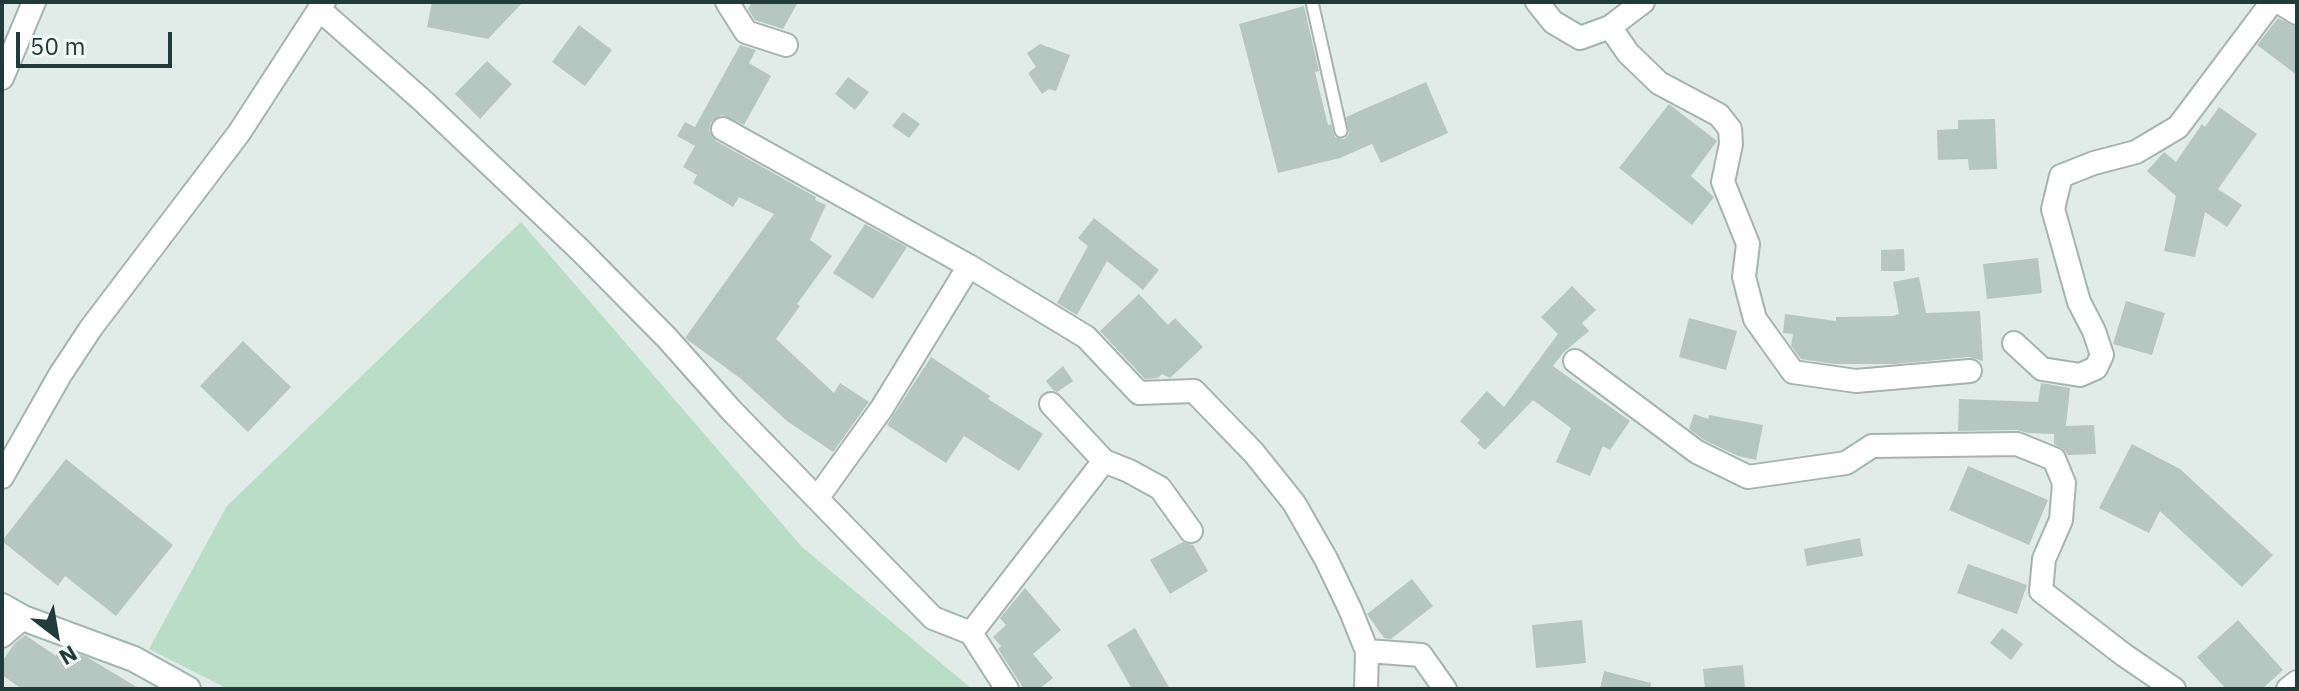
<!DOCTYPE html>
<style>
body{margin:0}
#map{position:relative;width:2299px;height:691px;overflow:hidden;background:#e1ece8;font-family:"IBM Plex Sans",sans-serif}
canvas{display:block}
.frame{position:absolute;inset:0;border:4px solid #213c38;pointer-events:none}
.north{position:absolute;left:16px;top:595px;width:80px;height:80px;-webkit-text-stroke:6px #f1f8f5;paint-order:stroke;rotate:149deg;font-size:22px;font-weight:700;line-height:32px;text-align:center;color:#213c38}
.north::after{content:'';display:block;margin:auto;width:28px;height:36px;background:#213c38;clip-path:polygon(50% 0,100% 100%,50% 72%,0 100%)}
.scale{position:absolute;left:16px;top:32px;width:156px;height:36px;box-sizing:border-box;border:4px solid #213c38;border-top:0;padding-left:10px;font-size:24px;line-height:28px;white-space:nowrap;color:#213c38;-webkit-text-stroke:6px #f1f8f5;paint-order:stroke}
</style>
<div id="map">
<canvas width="2299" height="691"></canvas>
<div class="frame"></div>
<div class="north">N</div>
<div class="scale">50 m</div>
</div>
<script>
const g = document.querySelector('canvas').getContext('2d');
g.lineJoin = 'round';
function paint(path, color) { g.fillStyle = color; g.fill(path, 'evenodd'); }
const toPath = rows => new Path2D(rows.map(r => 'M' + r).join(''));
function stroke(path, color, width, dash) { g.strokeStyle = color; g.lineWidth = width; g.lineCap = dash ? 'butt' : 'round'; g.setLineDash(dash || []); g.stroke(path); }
const green = toPath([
 [521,222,802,547,972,689,228,689,149,649,227,506]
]);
const building = toPath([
 [432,2,523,2,488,39,427,27],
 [752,2,798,2,783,29,755,20,748,9],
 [1304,6,1319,71,1315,72,1328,125,1331,124,1335,137,1344,139,1349,134,1346,117,1426,82,1448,133,1381,163,1372,144,1340,158,1278,173,1239,24],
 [2278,18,2297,27,2297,75,2257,45],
 [579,25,612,50,585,86,552,62],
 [1040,44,1070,55,1056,91,1049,89,1042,94,1028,73,1036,67,1027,53],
 [740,45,756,50,749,63,771,76,744,125,722,115,711,122,709,130,716,141,816,197,815,200,826,205,810,240,832,256,797,304,800,306,776,339,834,393,840,383,869,402,833,452,787,421,740,378,685,338,774,214,739,197,733,207,693,183,697,175,683,167,695,146,677,136,685,122,695,127],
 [487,61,512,84,480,119,455,94],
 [848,77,869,92,855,110,835,94],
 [1669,104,1717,141,1691,176,1714,197,1692,225,1619,168],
 [2219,107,2257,134,2218,189,2242,205,2227,227,2205,212,2195,257,2164,251,2176,196,2147,171,2164,152,2176,162,2202,124,2205,127],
 [903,112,920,124,909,138,892,126],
 [1995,119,1997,169,1969,170,1968,159,1938,160,1937,130,1958,129,1958,120],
 [1094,218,1159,270,1143,290,1107,261,1077,315,1057,303,1088,246,1078,238],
 [865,224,907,247,873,299,833,273],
 [1904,249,1905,271,1881,271,1881,250],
 [2038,258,2042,293,1987,299,1983,264],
 [1919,277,1926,313,1980,311,1983,361,1969,357,1895,364,1835,364,1801,359,1791,346,1793,334,1783,333,1785,314,1836,321,1836,317,1893,316,1899,314,1893,282],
 [1572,286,1596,310,1582,323,1589,331,1564,352,1553,366,1630,421,1610,450,1603,446,1590,476,1556,462,1571,428,1533,400,1485,450,1477,443,1480,440,1460,421,1487,391,1504,407,1558,334,1541,317],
 [1139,294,1168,325,1175,318,1203,347,1170,378,1162,374,1158,378,1145,379,1100,331],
 [2126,301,2165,313,2152,355,2113,344],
 [1689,318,1737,331,1726,370,1679,357],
 [243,341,291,387,248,432,200,386],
 [931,357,990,396,988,399,1043,434,1019,471,964,436,946,463,887,425],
 [1063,366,1073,381,1057,392,1053,390,1046,381],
 [2041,383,2070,388,2066,426,2094,425,2096,454,2068,455,2063,449,2054,444,2054,434,2028,433,2017,430,1958,431,1959,399,2038,402],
 [1694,414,1708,419,1709,415,1763,425,1756,460,1738,456,1704,440,1689,429],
 [2132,444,2180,469,2273,555,2242,587,2160,511,2149,533,2099,508],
 [66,459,173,545,116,616,65,576,58,586,2,541],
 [1968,466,2048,500,2029,545,1949,510],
 [1860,538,1863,556,1807,566,1804,549],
 [1183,542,1193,545,1208,571,1170,594,1150,560],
 [1968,564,2027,585,2017,614,1957,593],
 [1412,579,1433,606,1391,639,1384,638,1367,614],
 [1025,588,1061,630,1033,654,1053,678,1039,689,1024,689,998,649,1001,646,993,637,1006,625,1000,618],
 [1582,620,1586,663,1536,668,1532,625],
 [2238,620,2283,670,2262,689,2226,689,2197,657],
 [1135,628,1170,689,1132,689,1107,645],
 [2002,628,2023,644,2011,660,1990,643],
 [25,635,56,656,61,648,87,657,140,689,22,689,2,675,2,662,14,644],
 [1743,665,1745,689,1705,689,1703,669],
 [1604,671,1651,683,1650,689,1600,689]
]);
const lane = toPath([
 [1312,2,1341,131]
]);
const street = toPath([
 [727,2,746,32,786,45],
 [1537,2,1553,22,1580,38,1610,27,1643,2],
 [2279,2,2297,13],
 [320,10,423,101,580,250,667,338,731,410,933,618,971,633,1007,689],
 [1610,27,1628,53,1659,83,1719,115,1730,129,1731,144,1723,182,1748,244,1744,277,1755,319,1793,372,1856,381,1970,371],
 [2,78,34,2],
 [723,129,969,266,1086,337,1139,393,1194,391,1254,453,1294,503,1326,559,1350,609,1367,651,1366,689],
 [2014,343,2042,369,2080,375,2096,368,2102,355,2094,331,2079,302,2053,209,2061,176,2094,163,2136,152,2178,127,2272,2],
 [1575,361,1697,452,1748,477,1846,463,1872,446,2017,444,2054,459,2064,483,2061,520,2044,559,2041,591,2124,655,2174,689],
 [1051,404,1104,461,1129,471,1160,488,1191,531],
 [2,477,60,375,91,328,239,133,324,2],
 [818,497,882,408,969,266],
 [971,633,1104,461],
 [2,636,23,618],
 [1367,651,1421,655,1445,689],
 [2288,689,2297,682]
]);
const secondary = toPath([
 [2,606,23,618,134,659,188,689]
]);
paint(green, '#baddc7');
paint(building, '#b6c6c1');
stroke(lane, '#a4b4b0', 15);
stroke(street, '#a4b4b0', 26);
stroke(secondary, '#9fb7b1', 28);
stroke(lane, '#fff', 11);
stroke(street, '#fff', 22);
stroke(secondary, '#fff', 24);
</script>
